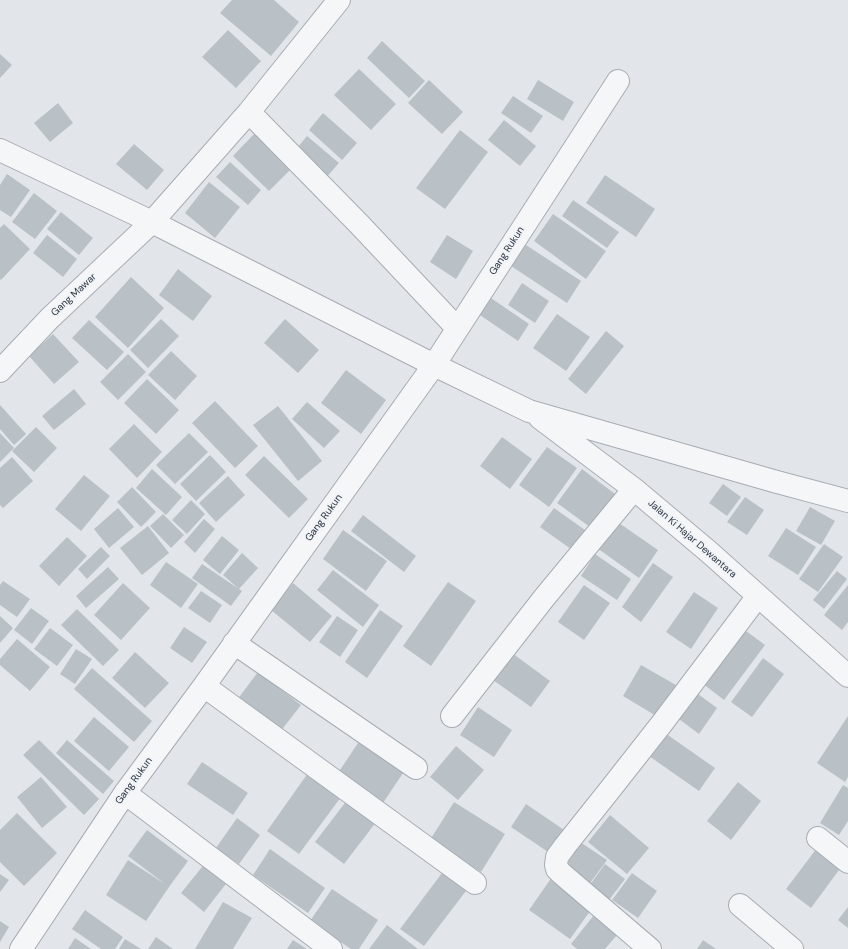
<!DOCTYPE html>
<style>
body{margin:0}
canvas{display:block;background:#e2e6ea}
</style>
<canvas width="848" height="949"></canvas>
<script>
const g = document.querySelector('canvas').getContext('2d');
g.lineJoin = 'round';
function paint(path, color) { g.fillStyle = color; g.fill(path, 'evenodd'); }
const toPath = rows => new Path2D(rows.map(r => 'M' + r).join(''));
function stroke(path, color, width, dash) { g.strokeStyle = color; g.lineWidth = width; g.lineCap = dash ? 'butt' : 'round'; g.setLineDash(dash || []); g.stroke(path); }
function label(font, color, halo, rows, align = 'center') {
  g.font = font + ' "DM Sans",sans-serif'; g.lineWidth = 4; g.setLineDash([]); g.textBaseline = 'middle'; g.strokeStyle = halo; g.fillStyle = color; for (const [text, x, y, turn = 0] of rows) {
    g.save(); g.translate(x, y); g.rotate((+turn || 0) * Math.PI / 180); g.textAlign = isNaN(turn) ? turn : align; if (halo) g.strokeText(text, 0, 0); g.fillText(text, 0, 0); g.restore();
  }
}
const building = toPath([
 [232,0,274,0,299,22,271,56,220,13],
 [228,30,261,61,236,88,202,57],
 [382,41,425,81,409,98,367,58],
 [0,54,12,65,0,78],
 [359,69,396,104,371,130,334,95],
 [429,80,463,112,442,134,408,103],
 [538,80,574,102,563,121,527,99],
 [513,96,543,116,531,133,501,113],
 [58,103,73,123,50,142,34,123],
 [323,113,357,143,342,160,309,130],
 [504,120,536,146,520,166,488,140],
 [460,130,488,152,445,209,416,188],
 [255,133,291,169,269,191,233,156],
 [307,136,339,163,325,179,294,152],
 [134,144,164,170,147,190,116,164],
 [230,162,261,190,248,205,216,177],
 [7,174,30,190,11,217,0,210,0,185],
 [605,175,655,209,636,237,586,203],
 [209,182,240,207,215,238,185,213],
 [34,193,57,211,35,239,12,222],
 [573,200,619,232,607,248,562,216],
 [61,212,93,238,79,255,47,229],
 [553,214,606,251,586,279,534,241],
 [4,224,30,249,1,280,0,279,0,228],
 [47,235,77,259,63,277,33,253],
 [447,235,473,251,456,279,430,262],
 [526,245,581,281,567,303,511,266],
 [178,269,212,296,193,321,159,295],
 [131,277,164,308,128,348,95,317],
 [522,283,549,301,535,323,508,305],
 [485,294,529,324,518,341,474,311],
 [557,314,590,337,566,371,533,348],
 [161,319,179,336,148,368,130,350],
 [285,319,319,350,298,373,264,343],
 [89,320,124,352,107,370,72,338],
 [606,331,624,346,586,394,568,379],
 [53,334,79,362,54,384,29,356],
 [171,351,197,376,175,400,148,375],
 [128,354,146,372,118,400,100,382],
 [346,370,386,400,361,434,321,403],
 [147,379,179,410,156,434,124,403],
 [74,389,86,404,54,430,42,416],
 [215,401,258,446,235,468,192,423],
 [307,402,340,431,324,448,292,419],
 [0,405,26,434,14,445,0,429],
 [278,406,322,461,298,481,253,425],
 [134,424,162,452,137,478,109,449],
 [36,427,57,448,34,472,12,451],
 [0,433,14,448,0,462],
 [189,433,208,452,175,484,156,465],
 [502,437,532,459,510,489,480,466],
 [547,447,577,468,549,507,519,485],
 [210,455,226,472,196,501,180,484],
 [264,456,308,499,289,518,245,475],
 [12,457,33,481,3,508,0,505,0,468],
 [152,469,182,497,166,515,136,488],
 [582,469,619,497,594,530,557,503],
 [84,475,110,496,81,531,55,509],
 [228,476,245,495,216,522,199,503],
 [723,484,741,497,727,516,709,503],
 [132,487,156,512,141,527,117,502],
 [745,497,764,510,747,535,727,522],
 [191,500,205,514,187,534,172,520],
 [810,507,835,521,821,545,796,531],
 [118,508,134,527,109,548,94,529],
 [554,508,592,535,578,554,540,527],
 [163,514,184,535,171,548,150,526],
 [363,515,416,556,404,572,351,531],
 [204,519,215,529,195,553,184,542],
 [616,521,658,550,639,578,597,548],
 [148,526,169,553,142,575,120,548],
 [786,528,816,547,798,575,768,556],
 [343,530,387,561,366,591,323,559],
 [222,536,239,550,220,574,203,560],
 [67,537,87,556,59,586,39,566],
 [824,544,843,557,818,592,799,579],
 [101,547,110,556,87,579,78,569],
 [242,553,258,568,239,589,223,575],
 [595,554,631,579,617,600,581,576],
 [166,562,198,584,181,608,150,585],
 [653,563,673,577,641,622,622,607],
 [202,564,242,591,231,606,192,578],
 [108,567,119,579,86,608,76,596],
 [333,570,379,605,363,627,317,590],
 [837,571,847,579,824,609,813,600],
 [3,581,30,599,17,617,0,605,0,585],
 [448,582,476,601,431,666,403,646],
 [123,583,150,608,121,640,94,615],
 [293,583,332,616,310,642,271,610],
 [584,585,610,603,584,640,558,622],
 [848,585,848,622,842,630,824,615],
 [201,591,222,605,210,623,188,608],
 [694,592,718,608,691,649,666,632],
 [31,608,49,621,32,644,14,630],
 [77,609,119,650,103,666,61,625],
 [380,610,403,626,367,678,345,662],
 [0,616,13,628,0,643],
 [337,616,358,630,340,657,319,642],
 [184,627,207,642,192,663,170,648],
 [50,628,73,645,57,666,34,649],
 [742,628,765,645,724,700,702,683],
 [17,639,50,667,30,691,0,665,0,659],
 [76,649,92,659,75,684,60,674],
 [135,652,169,683,145,708,112,678],
 [512,653,550,681,531,707,493,680],
 [763,658,784,674,752,717,731,702],
 [641,665,676,685,658,717,623,696],
 [92,668,152,721,134,742,74,689],
 [258,672,301,705,280,732,237,700],
 [694,691,717,708,699,734,675,716],
 [478,707,512,730,494,757,460,735],
 [848,716,848,777,845,782,817,763],
 [94,717,129,747,109,771,74,741],
 [665,733,715,768,699,791,649,756],
 [39,740,99,799,84,815,23,755],
 [67,740,114,781,103,794,56,753],
 [360,740,405,770,381,806,336,776],
 [456,746,484,770,458,800,430,777],
 [202,762,248,793,233,815,187,784],
 [308,773,341,797,299,854,267,831],
 [41,777,67,807,42,828,17,797],
 [738,782,761,801,731,840,707,821],
 [843,785,848,788,848,821,839,835,820,823],
 [348,799,377,821,344,864,315,842],
 [454,802,505,834,481,872,430,840],
 [526,804,567,832,551,854,511,827],
 [17,813,57,853,24,886,0,862,0,830],
 [610,815,649,848,627,874,588,842],
 [237,818,260,835,239,864,216,848],
 [147,830,188,861,169,887,146,921,106,895,128,860,165,884,128,856],
 [577,840,607,860,590,883,561,863],
 [817,848,842,866,811,908,786,889],
 [270,849,325,888,308,913,253,875],
 [206,862,229,880,204,912,181,893],
 [605,864,625,879,609,900,589,886],
 [445,869,469,887,424,946,400,929],
 [632,873,657,891,638,918,612,900],
 [0,874,9,880,0,892],
 [552,877,593,907,570,939,529,910],
 [332,889,378,920,359,949,351,949,310,921],
 [223,902,252,918,233,949,195,949],
 [848,907,848,928,838,920],
 [85,910,123,937,115,949,101,949,72,929],
 [598,910,622,929,605,949,577,949,571,944],
 [0,921,9,927,0,942],
 [387,925,418,949,369,949],
 [156,937,173,949,148,949],
 [75,938,91,949,68,949],
 [125,939,141,949,119,949],
 [293,940,307,949,287,949],
 [703,940,716,949,697,949]
]);
const minor = toPath([
 [249,112,359,224,457,328],
 [0,150,152,222,249,112,339,0],
 [0,371,50,318,152,222,434,365,529,411,777,482,848,501],
 [540,418,634,489,709,552,848,676],
 [234,643,416,768],
 [204,686,475,883],
 [452,716,544,598,634,489],
 [125,793,331,949],
 [818,838,848,862],
 [740,905,792,949],
 [21,949,125,793,204,686,434,365,618,81],
 [650,949,562,874,557,869,556,865,557,857,565,846,612,787,663,722,758,596]
]);
const streetNames = [
 ["Gang Rukun",507,251,-57],
 ["Gang Mawar",74,295,-43],
 ["Gang Rukun",324,518,-54],
 ["Jalan Ki Hajar Dewantara",692,539,41],
 ["Gang Rukun",134,781,-54]
];
paint(building, '#b9c0c6');
stroke(minor, '#a7adb4', 24);
stroke(minor, '#f5f6f8', 22);
label('10px', '#2b3541', '#f1f4f7', streetNames);
</script>
